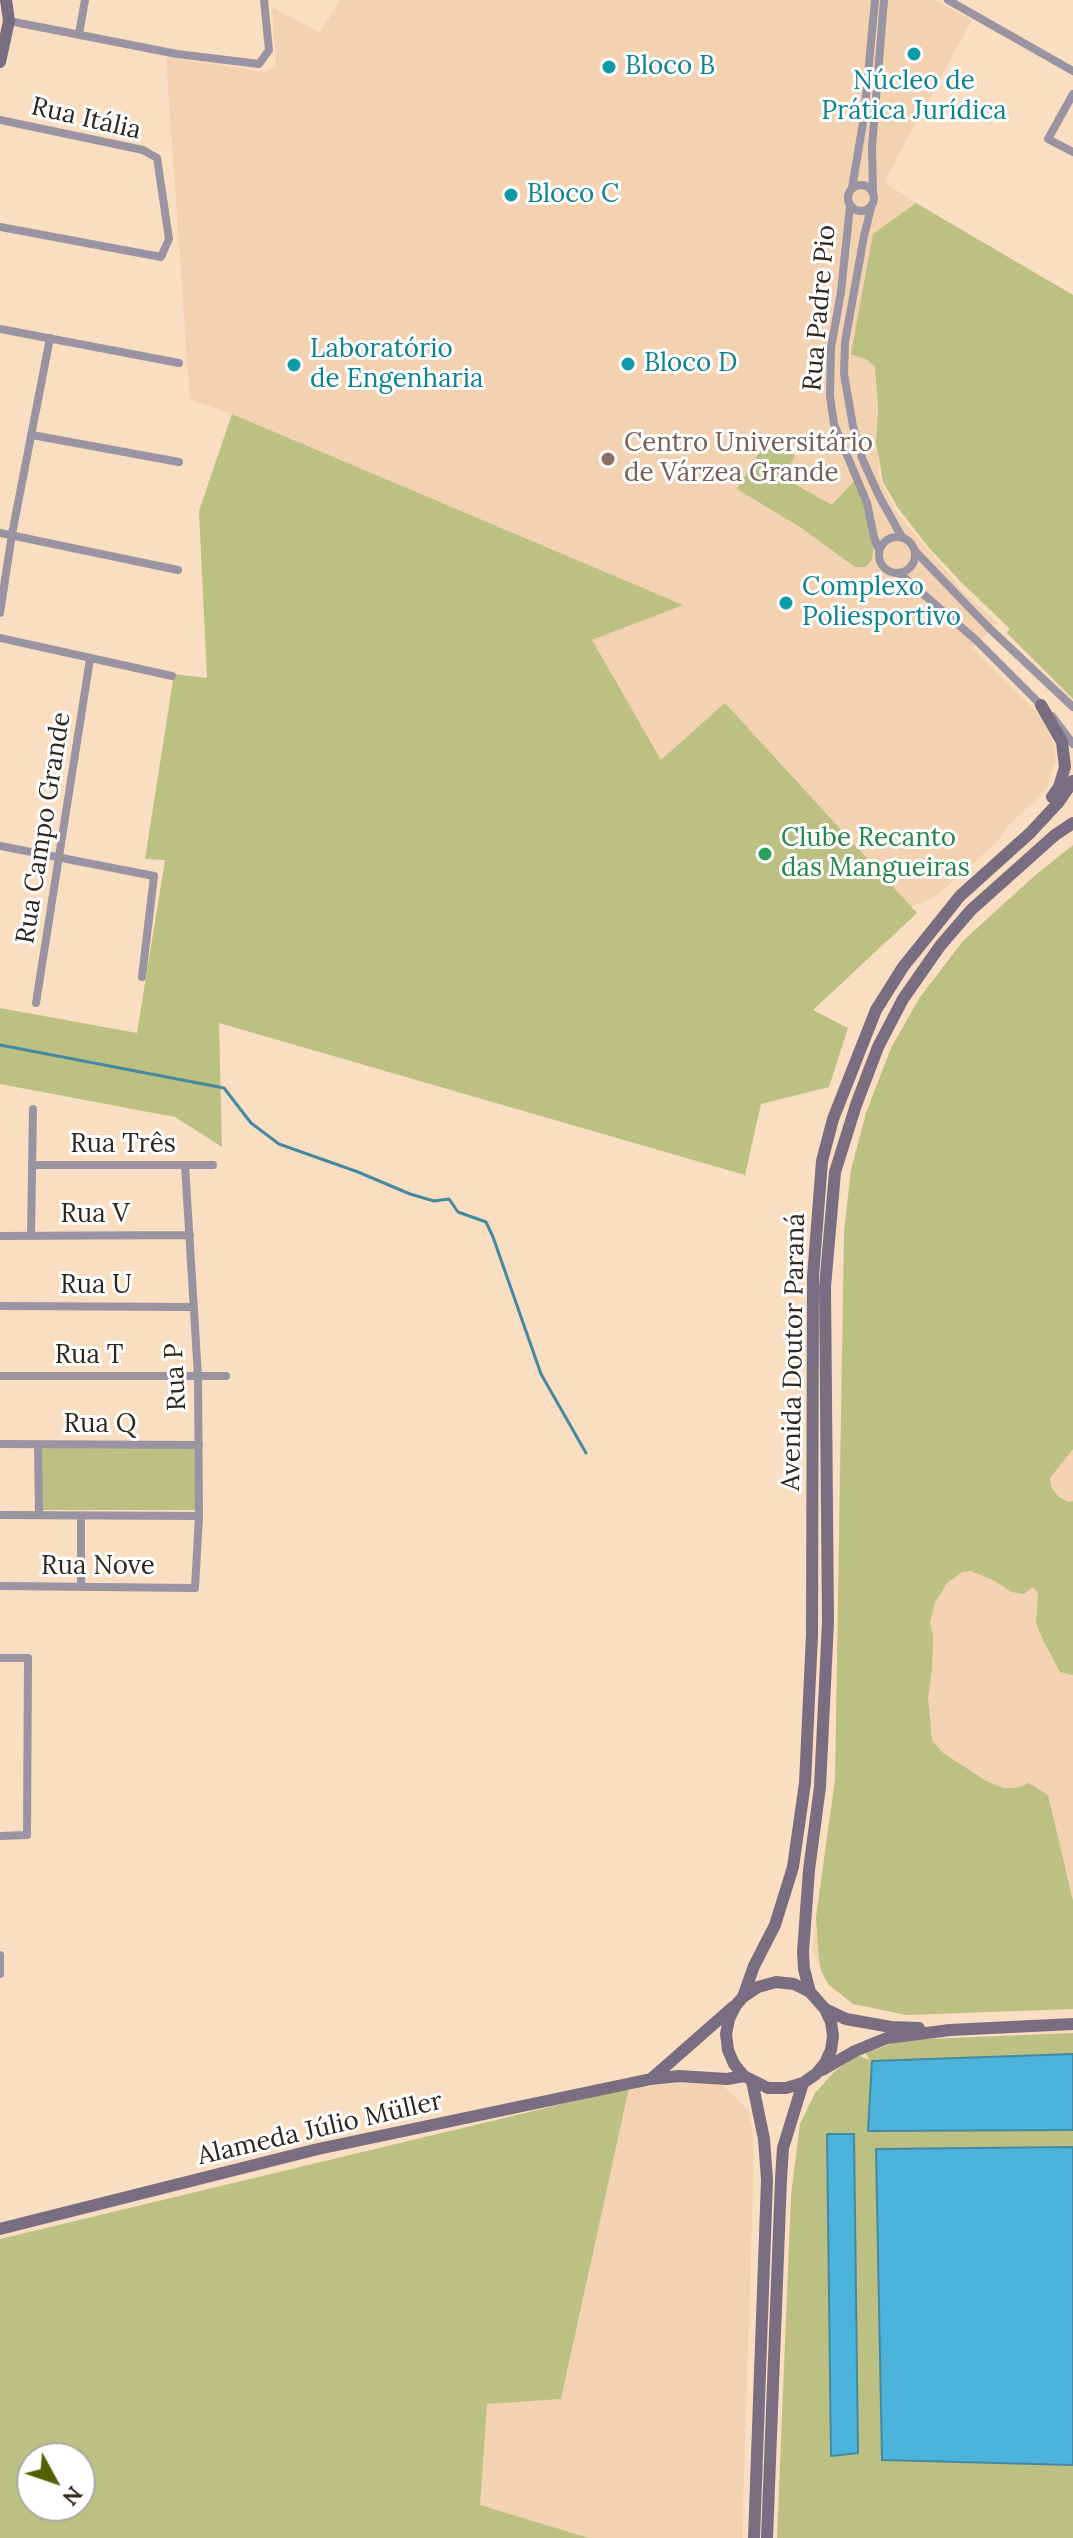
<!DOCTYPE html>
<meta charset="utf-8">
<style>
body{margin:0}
#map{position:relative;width:1073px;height:2538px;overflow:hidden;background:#f9dec1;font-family:Lora,serif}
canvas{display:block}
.north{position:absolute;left:16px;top:2442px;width:80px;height:80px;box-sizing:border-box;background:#fff;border:2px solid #ada8a4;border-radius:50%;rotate:130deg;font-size:22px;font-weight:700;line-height:32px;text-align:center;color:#31261b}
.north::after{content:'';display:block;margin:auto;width:28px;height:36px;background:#566000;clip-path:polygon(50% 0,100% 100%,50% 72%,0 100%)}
</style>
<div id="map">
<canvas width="1073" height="2538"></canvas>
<div class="north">N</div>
</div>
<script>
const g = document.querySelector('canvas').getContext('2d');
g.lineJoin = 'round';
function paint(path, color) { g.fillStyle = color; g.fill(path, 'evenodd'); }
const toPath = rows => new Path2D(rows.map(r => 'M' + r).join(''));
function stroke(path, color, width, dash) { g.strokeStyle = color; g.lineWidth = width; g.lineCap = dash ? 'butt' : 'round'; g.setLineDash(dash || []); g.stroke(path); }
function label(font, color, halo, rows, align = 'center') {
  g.font = font + ' Lora,serif'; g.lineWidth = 6; g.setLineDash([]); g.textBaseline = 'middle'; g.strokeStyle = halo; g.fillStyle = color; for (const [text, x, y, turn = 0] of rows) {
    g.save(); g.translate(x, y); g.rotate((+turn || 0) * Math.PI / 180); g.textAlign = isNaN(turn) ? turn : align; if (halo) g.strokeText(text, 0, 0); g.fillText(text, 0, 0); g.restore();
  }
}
const built = toPath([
 [340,0,935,0,972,20,884,182,916,203,873,235,868,360,875,367,879,476,894,508,913,532,962,590,997,623,973,648,1048,723,1056,758,1048,785,1041,794,1007,827,996,843,936,896,911,907,725,704,662,761,591,640,682,605,232,414,190,400,166,57,263,72,276,67,272,7,320,33],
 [1073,1400,1073,2009,906,2015,853,2004,829,1985,812,1950,835,1780,837,1713],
 [704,2080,720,2084,735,2096,748,2111,752,2128,754,2152,742,2538,589,2538,480,2505,487,2403,561,2399,629,2088]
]);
const green = toPath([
 [916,203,1073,295,1073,699,1007,633,1010,629,961,582,929,548,898,508,883,482,876,442,878,410,875,367,868,360,851,354,873,234],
 [232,414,683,605,592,640,661,760,725,703,917,913,813,1010,848,1028,829,1087,761,1104,745,1175,219,1023,222,1147,175,1117,0,1084,0,1008,137,1033,165,860,145,859,174,674,207,678,199,511],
 [768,438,795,456,785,474,786,479,830,504,833,504,855,480,865,506,874,543,872,559,866,567,855,567,800,527,737,489],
 [1073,845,1073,1449,1050,1478,1052,1488,1058,1496,1068,1502,1073,1501,1073,1675,1060,1672,1044,1642,1036,1623,1038,1593,1033,1587,1024,1594,1012,1592,995,1581,971,1571,962,1572,947,1583,935,1603,930,1622,933,1636,932,1670,928,1697,932,1740,943,1753,988,1782,1004,1788,1017,1788,1029,1783,1048,1795,1073,1901,1073,2009,906,2015,853,2004,829,1985,821,1971,819,1958,816,1917,835,1780,844,1231,851,1170,866,1113,891,1048,920,997,963,941,1032,878],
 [41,1448,197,1448,197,1510,41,1510],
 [1073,2033,1073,2054,872,2061,869,2131,1073,2130,1073,2147,876,2150,882,2460,1073,2465,1073,2538,777,2538,791,2195,800,2124,815,2093,835,2071,857,2055,870,2060,865,2053,902,2040],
 [853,2134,858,2452,832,2456,827,2135],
 [629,2088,561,2399,487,2404,480,2505,589,2538,0,2538,0,2239],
 [32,2458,80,2458,80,2506,32,2506]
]);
const water = toPath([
 [1073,2054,1073,2130,868,2131,872,2061,1073,2054],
 [827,2134,854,2134,858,2453,831,2456,827,2134],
 [1073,2147,1073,2465,882,2460,876,2149,1073,2147]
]);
const stream = toPath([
 [0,1045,224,1088,251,1123,279,1144,358,1172,410,1194,434,1201,449,1199,458,1212,486,1222,493,1237,541,1374,586,1453]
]);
const street = toPath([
 [948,0,1073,71],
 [9,21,177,54,259,64,269,50,264,0],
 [79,34,85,0],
 [1073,94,1048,139,1073,152],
 [0,120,143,150,157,158,169,239,161,257,0,227],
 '848 198a13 13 0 1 1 26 0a13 13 0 1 1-26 0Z',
 [852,188,864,117,875,0],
 [873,192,872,147,884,0],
 [872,204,864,236,845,342,844,374,853,426,862,458,879,496,902,537],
 [850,206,841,292,831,348,830,396,834,424,867,503,874,537,879,550],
 [0,329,179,363],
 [32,435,179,462],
 [0,533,178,570],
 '879 555a18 18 0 1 1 36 0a18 18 0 1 1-36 0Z',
 [915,551,988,627,1073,707],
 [899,573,976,640,1042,706],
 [0,613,12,534,50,338],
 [0,638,172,676],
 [1052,716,1073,744],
 [0,846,154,876,142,977],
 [36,1003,90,659],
 [32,1165,213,1165],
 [0,1236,190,1235],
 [31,1236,33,1109],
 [0,1306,192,1307],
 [0,1376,226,1376],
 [0,1444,199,1445],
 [38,1445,39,1515],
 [0,1515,199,1516],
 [81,1516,81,1587],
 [0,1586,195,1588,199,1516,198,1376,185,1165],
 [0,1658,28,1658,27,1835,0,1836],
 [0,1955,0,1974]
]);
const secondary = toPath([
 [0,62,9,21,6,0],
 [1041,705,1062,742,1065,767,1059,787,1052,797],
 [810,1992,794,1984,776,1982,758,1987,743,1997,736,2005,729,2019,726,2034,728,2050,734,2064,744,2076,768,2088,786,2088,803,2083,816,2074,825,2063,831,2050,833,2036,831,2022,825,2009,810,1992,804,1969,803,1952,809,1870,820,1787,828,1622,825,1287,835,1172,856,1105,878,1047,903,999,940,946,971,910,1055,835,1073,823],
 [743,1997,754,1966,775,1925,793,1867,805,1783,812,1635,813,1277,822,1161,833,1119,876,1010,903,967,960,896,1030,833,1058,803,1073,781],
 [825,2009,846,2019,891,2027,919,2028],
 [822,2070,855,2051,887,2038,950,2030,1073,2024],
 [651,2079,733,2007],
 [752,2081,764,2139,767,2180,754,2538],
 [0,2229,318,2149,651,2079,679,2076,727,2079,744,2076],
 [767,2538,781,2179,783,2148,803,2083]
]);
const markers = [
 [914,54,8,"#0f9aa8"],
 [609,67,8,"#0f9aa8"],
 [511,195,8,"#0f9aa8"],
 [628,364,8,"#0f9aa8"],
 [294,365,8,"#0f9aa8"],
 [608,459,8,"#8d6e63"],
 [786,603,8,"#0f9aa8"],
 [765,854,8,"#2e9e5b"]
];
const cultureNames = [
 ["Bloco B",625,67],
 ["Núcleo de",914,82,"center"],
 ["Prática Jurídica",914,112,"center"],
 ["Bloco C",527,195],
 ["Laboratório",310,350],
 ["de Engenharia",310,380],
 ["Bloco D",644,364],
 ["Complexo",802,588],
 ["Poliesportivo",802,618]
];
const streetNames = [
 ["Rua Itália",86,119,13],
 ["Rua Padre Pio",820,308,-85],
 ["Rua Campo Grande",44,828,-81],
 ["Rua Três",123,1145],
 ["Rua V",95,1215],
 ["Rua U",96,1286],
 ["Avenida Doutor Paraná",794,1352,-89],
 ["Rua T",89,1356],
 ["Rua P",176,1377,-93],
 ["Rua Q",100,1425],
 ["Rua Nove",98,1567],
 ["Alameda Júlio Müller",320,2129,-13]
];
const educationNames = [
 ["Centro Universitário",624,444],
 ["de Várzea Grande",624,474]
];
const leisureNames = [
 ["Clube Recanto",781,839],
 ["das Mangueiras",781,869]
];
paint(built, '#f2d2b0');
paint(green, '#bcc183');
paint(water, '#4cb3da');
stroke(water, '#4489a1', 2);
stroke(stream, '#4489a1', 3);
stroke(street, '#9a93a1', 8);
stroke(secondary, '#786d81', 12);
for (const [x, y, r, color] of markers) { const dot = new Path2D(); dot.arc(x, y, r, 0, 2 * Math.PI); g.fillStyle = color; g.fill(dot); stroke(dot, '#fff', 3); }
label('26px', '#0d838f', '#fff', cultureNames, 'left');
label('26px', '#31261b', '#fff', streetNames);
label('26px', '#785e54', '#fff', educationNames, 'left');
label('26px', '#27864d', '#fff', leisureNames, 'left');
</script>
